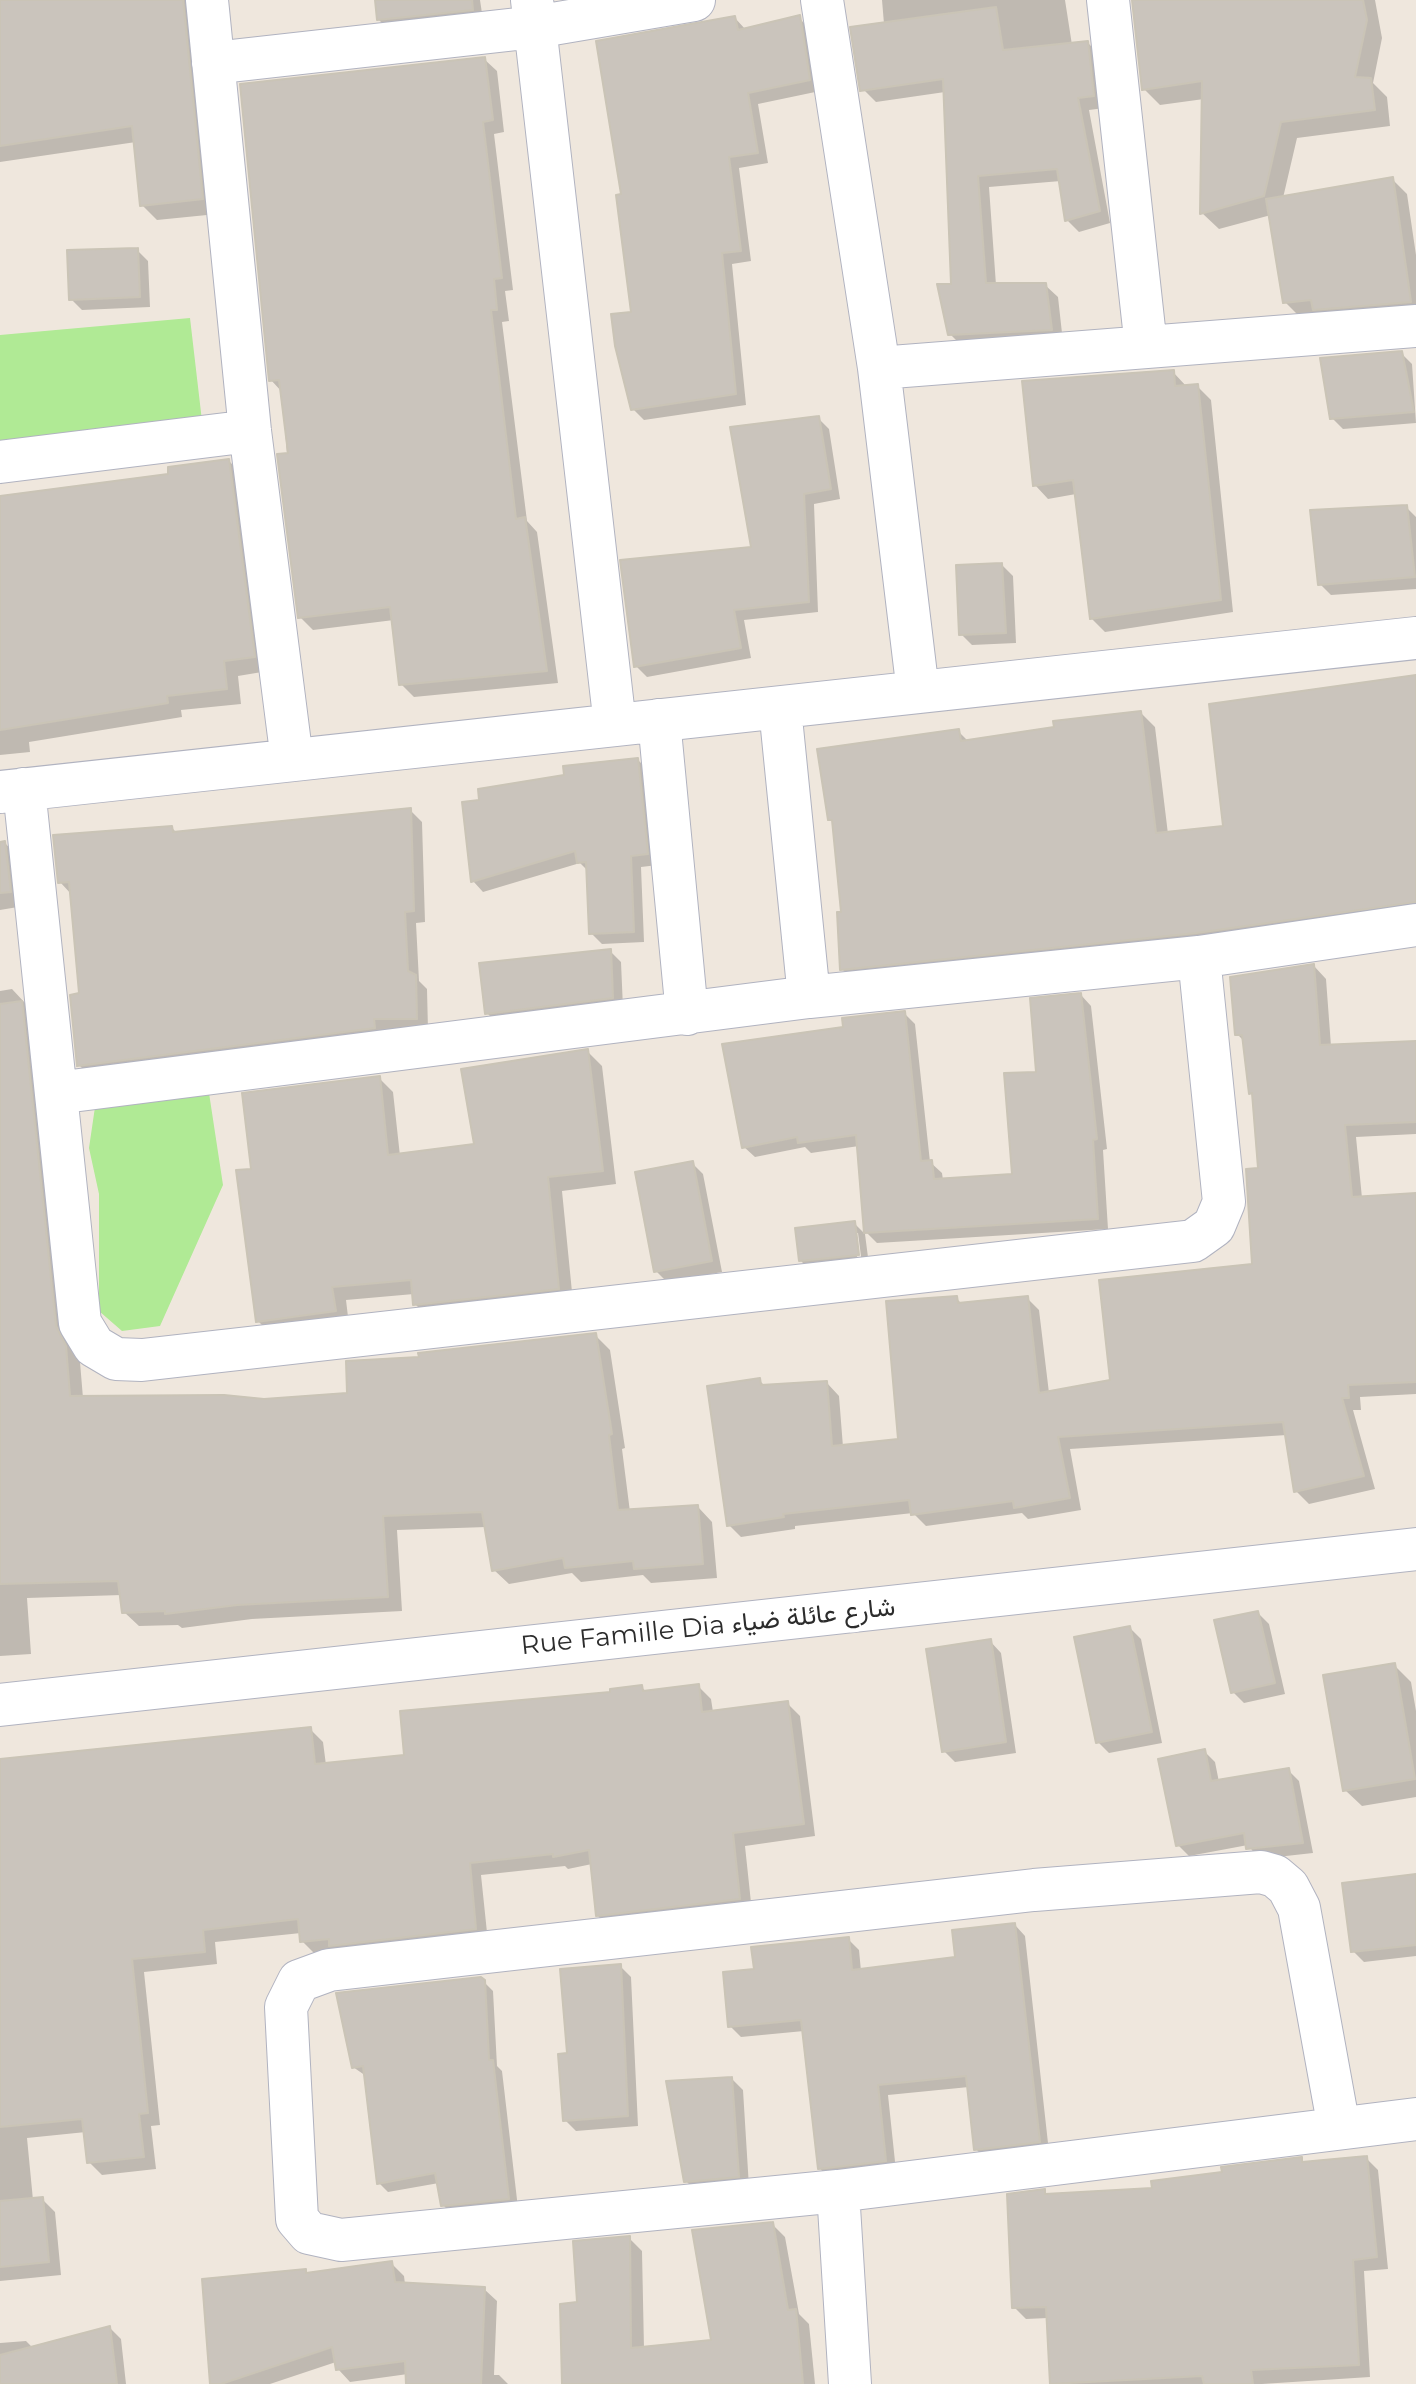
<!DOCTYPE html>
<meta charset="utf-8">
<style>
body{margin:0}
canvas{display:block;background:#efe7dd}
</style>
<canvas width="1416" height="2384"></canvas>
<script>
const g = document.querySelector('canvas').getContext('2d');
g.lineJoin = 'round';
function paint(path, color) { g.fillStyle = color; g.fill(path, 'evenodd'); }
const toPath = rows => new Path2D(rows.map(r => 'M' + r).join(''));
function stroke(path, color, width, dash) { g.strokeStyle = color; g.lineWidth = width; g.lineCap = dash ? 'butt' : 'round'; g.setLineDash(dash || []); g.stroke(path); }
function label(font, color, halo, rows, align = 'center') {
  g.font = font + ' Montserrat,Vazirmatn,sans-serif'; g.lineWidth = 8; g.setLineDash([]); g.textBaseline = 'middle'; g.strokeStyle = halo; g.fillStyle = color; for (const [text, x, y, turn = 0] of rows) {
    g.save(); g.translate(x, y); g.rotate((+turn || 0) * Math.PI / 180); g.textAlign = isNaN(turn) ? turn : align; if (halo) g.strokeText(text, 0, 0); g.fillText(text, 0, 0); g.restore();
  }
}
const green = toPath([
 [190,318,202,421,0,450,0,335],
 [209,1093,223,1185,160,1326,122,1331,99,1311,99,1194,89,1148,95,1107]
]);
const shadow = toPath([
 [0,0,204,0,217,214,157,220,142,205,136,142,0,162],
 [377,0,480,0,483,20,390,31,379,20],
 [882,0,1065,0,1072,45,1088,43,1100,55,1105,108,1089,110,1110,223,1079,232,1067,220,1061,181,989,187,996,285,1045,285,1058,297,1063,342,962,346,950,334,953,286,945,92,876,102,864,90,884,24],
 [1134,0,1375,0,1382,38,1373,83,1387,97,1390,126,1297,138,1283,198,1392,179,1407,194,1416,255,1416,318,1300,317,1285,302,1271,215,1219,229,1202,213,1204,99,1160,105,1144,89],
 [735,18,746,30,799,18,810,29,820,91,758,104,768,163,739,168,751,261,732,264,746,405,644,420,633,409,633,314],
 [484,59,497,71,504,132,494,134,513,290,505,291,509,321,502,322,527,521,537,532,558,683,414,697,401,684,394,620,313,630,300,617,282,392,271,380],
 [137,250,148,261,150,307,82,310,71,299],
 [1401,353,1412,364,1416,423,1343,429,1332,418],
 [1173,372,1187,387,1197,386,1211,400,1233,612,1105,632,1092,619,1076,494,1048,499,1035,485],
 [818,418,829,429,840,499,814,504,818,612,744,620,751,658,647,677,636,666,753,548],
 [229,461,244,476,268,671,238,676,241,704,181,710,182,717,29,742,30,752,0,755,0,498,171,475],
 [1406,507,1416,517,1416,589,1331,595,1320,584],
 [1002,565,1013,576,1016,643,972,645,961,634],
 [1416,677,1416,917,856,983,842,969,843,914,834,823,830,819,958,731,969,742,1141,713,1155,727,1168,834,1225,827],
 [638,760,649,771,658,865,641,867,644,942,602,944,591,933,588,871,580,863,483,892,473,881,481,802],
 [410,810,422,822,425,922,416,923,419,981,427,989,428,1030,384,1030,385,1039,91,1077,79,1065,82,995,72,895,60,882,172,828,177,833],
 [5,843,19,858,24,906,0,910,0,844],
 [610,951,621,962,623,1008,498,1024,487,1013],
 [1314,966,1326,979,1331,1046,1416,1043,1416,1134,1356,1137,1362,1198,1416,1195,1416,1394,1360,1397,1361,1410,1353,1410,1375,1489,1309,1504,1296,1491,1287,1435,1070,1449,1081,1510,1028,1519,1022,1513,926,1526,913,1513,795,1526,795,1529,741,1537,729,1525,760,1381,766,1387,827,1383,839,1396,843,1447,901,1441,956,1298,963,1305,1027,1298,1039,1310,1049,1393,1112,1382,1254,1266,1261,1170,1254,1097,1251,1093,1245,1042,1237,1034],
 [12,989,26,1004,70,1342,80,1362,83,1398,264,1401,350,1395,421,1359,595,1335,610,1350,625,1448,622,1449,630,1512,698,1507,712,1522,717,1578,651,1583,643,1575,581,1582,572,1573,509,1584,494,1570,487,1527,397,1530,402,1611,252,1619,182,1628,178,1625,139,1626,124,1612,122,1595,27,1598,31,1654,0,1656,0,991],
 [1081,995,1091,1006,1107,1149,1103,1150,1108,1229,877,1243,866,1232,859,1146,811,1153,805,1147,755,1157,744,1147,845,1029,904,1013,915,1024,930,1162,942,1173,943,1180,1015,1176,1038,1074],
 [587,1051,602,1066,616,1184,562,1191,573,1302,429,1318,415,1304,414,1294,346,1300,349,1325,272,1335,258,1321,254,1170,379,1078,393,1092,400,1156,477,1146],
 [692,1163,703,1174,722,1272,667,1282,656,1271],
 [854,1223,865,1234,869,1265,812,1272,801,1261],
 [854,1233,858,1233,862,1264,858,1265],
 [1258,1613,1269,1624,1285,1694,1244,1703,1233,1692],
 [1130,1628,1141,1639,1162,1743,1109,1753,1098,1742],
 [990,1641,1001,1653,1016,1753,955,1762,944,1751],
 [1394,1665,1411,1682,1416,1711,1416,1797,1362,1806,1345,1790],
 [698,1686,711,1699,713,1712,787,1703,800,1716,815,1836,745,1846,752,1912,610,1928,597,1915,592,1864,568,1869,565,1866,481,1875,488,1942,315,1954,302,1941,301,1933,215,1942,217,1964,144,1972,160,2125,151,2126,156,2169,102,2175,89,2162,86,2132,27,2138,33,2200,42,2199,55,2212,61,2275,0,2281,0,1761,310,1729,323,1742,326,1765,406,1757,641,1687,647,1692],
 [1204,1751,1215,1762,1219,1782,1288,1770,1299,1781,1313,1853,1259,1859,1248,1845,1189,1856,1178,1845],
 [1416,1875,1416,1956,1364,1962,1353,1951],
 [1015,1925,1025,1936,1049,2152,986,2160,976,2149,969,2087,888,2095,896,2171,830,2178,819,2168,804,2031,741,2037,730,2026,756,1971,848,1939,859,1950,861,1971,957,1958],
 [620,1966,631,1977,638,2126,576,2131,565,2120,570,2055],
 [481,1979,493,1991,497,2066,502,2071,518,2208,452,2214,443,2205,439,2183,388,2192,379,2183,366,2076,353,2067,338,1995],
 [732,2079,743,2090,749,2187,697,2192,686,2181],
 [1366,2158,1378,2170,1388,2269,1364,2271,1370,2377,1262,2384,1052,2384,1048,2318,1026,2319,1014,2307,1044,2192,1049,2196,1154,2190,1301,2159,1306,2164],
 [772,2224,785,2237,799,2314,809,2324,815,2384,565,2384,579,2304,629,2238,642,2251,644,2349,713,2342],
 [391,2263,404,2276,405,2284,484,2289,497,2301,494,2375,499,2375,508,2384,408,2384,408,2374,350,2382,338,2369,336,2362,270,2384,212,2384,305,2271,309,2274],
 [110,2328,121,2339,126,2384,0,2384,0,2343,26,2341,33,2348]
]);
const building = toPath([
 [0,0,183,0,203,199,140,206,132,126,0,146,0,0],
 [375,0,472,0,473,10,377,20,375,0],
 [1132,0,1363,0,1367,20,1355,77,1371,78,1375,110,1281,122,1264,196,1200,214,1202,81,1142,90,1132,0],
 [996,7,1003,50,1088,41,1094,96,1078,98,1100,211,1065,221,1057,169,978,176,986,283,1046,283,1052,330,948,335,937,284,951,284,943,79,860,91,850,27,996,7],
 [800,15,810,80,748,93,758,153,729,157,741,251,722,253,736,394,631,410,615,346,611,314,631,312,616,195,621,194,596,41,735,16,738,30,800,15],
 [485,57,493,120,483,122,502,278,494,279,497,310,491,310,516,519,525,517,547,671,399,685,390,607,298,618,277,454,288,453,279,380,269,381,240,84,485,57],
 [1393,177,1411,302,1313,310,1311,300,1283,303,1266,199,1393,177],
 [138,248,140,297,69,300,67,250,138,248],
 [1402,351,1414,412,1330,419,1320,358,1402,351],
 [1174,370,1175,386,1198,384,1221,600,1090,619,1073,480,1033,486,1022,381,1174,370],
 [819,416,831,489,804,494,809,602,734,610,741,648,634,667,620,560,751,547,730,427,819,416],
 [229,459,255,657,224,661,227,689,167,696,168,703,0,730,0,496,168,474,168,467,229,459],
 [1407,505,1415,577,1318,585,1310,510,1407,505],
 [1002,563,1006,633,959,635,956,565,1002,563],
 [1416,675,1416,902,1196,933,840,970,837,912,841,912,832,820,828,820,817,749,959,729,961,741,1054,727,1053,721,1141,711,1156,833,1223,826,1209,704,1416,675],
 [638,758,648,854,631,856,634,932,589,934,586,862,577,863,575,851,471,882,462,802,479,800,478,789,564,775,563,766,638,758],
 [411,808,414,911,405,912,408,971,416,975,417,1019,374,1019,375,1028,77,1066,70,995,79,993,69,882,58,883,53,835,172,826,173,832,411,808],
 [5,841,11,892,0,893,0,842,5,841],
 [611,949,613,998,485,1014,479,963,611,949],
 [1314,964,1320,1045,1416,1041,1416,1122,1345,1125,1352,1197,1416,1193,1416,1382,1348,1385,1349,1398,1342,1398,1364,1476,1294,1492,1283,1422,1058,1437,1070,1498,1014,1508,1013,1501,911,1515,909,1500,783,1514,784,1517,727,1526,707,1386,760,1378,761,1385,827,1381,832,1446,898,1439,886,1301,957,1296,958,1303,1028,1296,1039,1393,1110,1380,1099,1280,1252,1264,1246,1169,1258,1168,1252,1093,1249,1094,1242,1035,1235,1035,1230,977,1314,964],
 [1081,993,1097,1139,1093,1140,1098,1219,864,1233,856,1135,798,1143,797,1137,742,1148,722,1044,843,1027,842,1018,905,1011,921,1161,932,1160,934,1179,1012,1174,1004,1073,1036,1072,1030,998,1081,993],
 [22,1001,56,1326,66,1346,70,1396,224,1395,264,1399,347,1393,346,1361,419,1357,418,1353,596,1333,612,1434,609,1435,618,1510,698,1505,703,1564,634,1569,633,1561,565,1568,563,1558,492,1571,482,1512,383,1516,388,1597,237,1605,165,1614,165,1611,122,1613,118,1581,0,1584,0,1004,22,1001],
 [588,1049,603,1171,548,1177,559,1289,413,1305,411,1280,332,1287,336,1311,256,1322,236,1170,251,1169,242,1093,380,1076,388,1155,474,1144,461,1069,588,1049],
 [693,1161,712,1261,654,1272,635,1172,693,1161],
 [855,1221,859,1255,799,1261,795,1228,855,1221],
 [1258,1611,1275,1683,1231,1693,1214,1620,1258,1611],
 [1130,1626,1152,1732,1096,1743,1074,1637,1130,1626],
 [991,1639,1006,1742,942,1752,926,1649,991,1639],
 [1395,1663,1415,1779,1343,1791,1323,1675,1395,1663],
 [699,1684,702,1712,788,1701,804,1824,733,1833,740,1899,596,1916,589,1850,553,1857,553,1854,470,1863,476,1929,329,1946,329,1939,300,1942,298,1919,203,1930,205,1952,132,1959,148,2113,139,2114,144,2157,87,2163,82,2119,0,2127,0,1759,311,1727,315,1764,404,1755,400,1711,610,1692,610,1689,642,1685,643,1691,699,1684],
 [1205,1749,1211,1781,1289,1768,1303,1843,1246,1849,1244,1833,1176,1846,1158,1759,1205,1749],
 [1416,1874,1416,1945,1351,1952,1342,1883,1416,1874],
 [1015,1923,1040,2142,974,2150,966,2076,878,2085,886,2161,818,2169,801,2020,728,2027,723,1972,754,1969,751,1947,849,1937,852,1970,955,1957,952,1930,1015,1923],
 [621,1964,628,2116,563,2121,558,2054,567,2053,560,1969,621,1964],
 [481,1977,485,1980,489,2060,493,2060,509,2199,441,2206,435,2173,377,2184,363,2066,352,2068,336,1993,481,1977],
 [732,2077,739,2177,684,2182,666,2081,732,2077],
 [1367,2156,1377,2257,1353,2260,1359,2365,1251,2370,1253,2384,1204,2384,1202,2376,1050,2384,1046,2307,1012,2308,1007,2194,1045,2189,1045,2194,1152,2188,1151,2181,1222,2172,1221,2167,1302,2157,1302,2162,1367,2156],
 [43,2197,49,2262,0,2267,0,2201,43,2197],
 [773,2222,788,2310,796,2309,803,2384,562,2384,560,2304,577,2302,573,2241,630,2236,631,2348,711,2340,692,2230,773,2222],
 [392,2261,395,2282,485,2287,481,2384,406,2384,405,2361,336,2370,332,2347,221,2384,210,2384,202,2279,306,2269,306,2273,392,2261],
 [110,2326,117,2384,0,2384,0,2355,110,2326]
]);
const minor = toPath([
 [207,0,250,431,292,760],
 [532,0,615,725],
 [822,0,879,368,918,692],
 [1108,0,1146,347],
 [213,63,535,27,694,0],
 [879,368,1416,326],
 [0,462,250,431],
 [780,708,809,997],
 [659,720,687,1014],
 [24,789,80,1323,94,1346,116,1359,142,1360,1193,1241,1214,1226,1224,1202,1199,957],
 [0,792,1416,638],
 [56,1093,809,997,1199,957,1416,925],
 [0,1705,1416,1549],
 [1339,2128,1299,1908,1288,1887,1275,1876,1261,1872,1034,1890,329,1970,299,1981,286,2007,297,2219,309,2233,341,2240,838,2191,1416,2119],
 [838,2191,850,2384]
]);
const streetNames = [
 ["Rue Famille Dia شارع عائلة ضياء",708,1627,-6]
];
paint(green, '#b0ea95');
paint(shadow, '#0003');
paint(building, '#cac4bc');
stroke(building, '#cac4b6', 2);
stroke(minor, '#b1b3c0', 44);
stroke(minor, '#fff', 42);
label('26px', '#2c2c2c', '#fff', streetNames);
</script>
